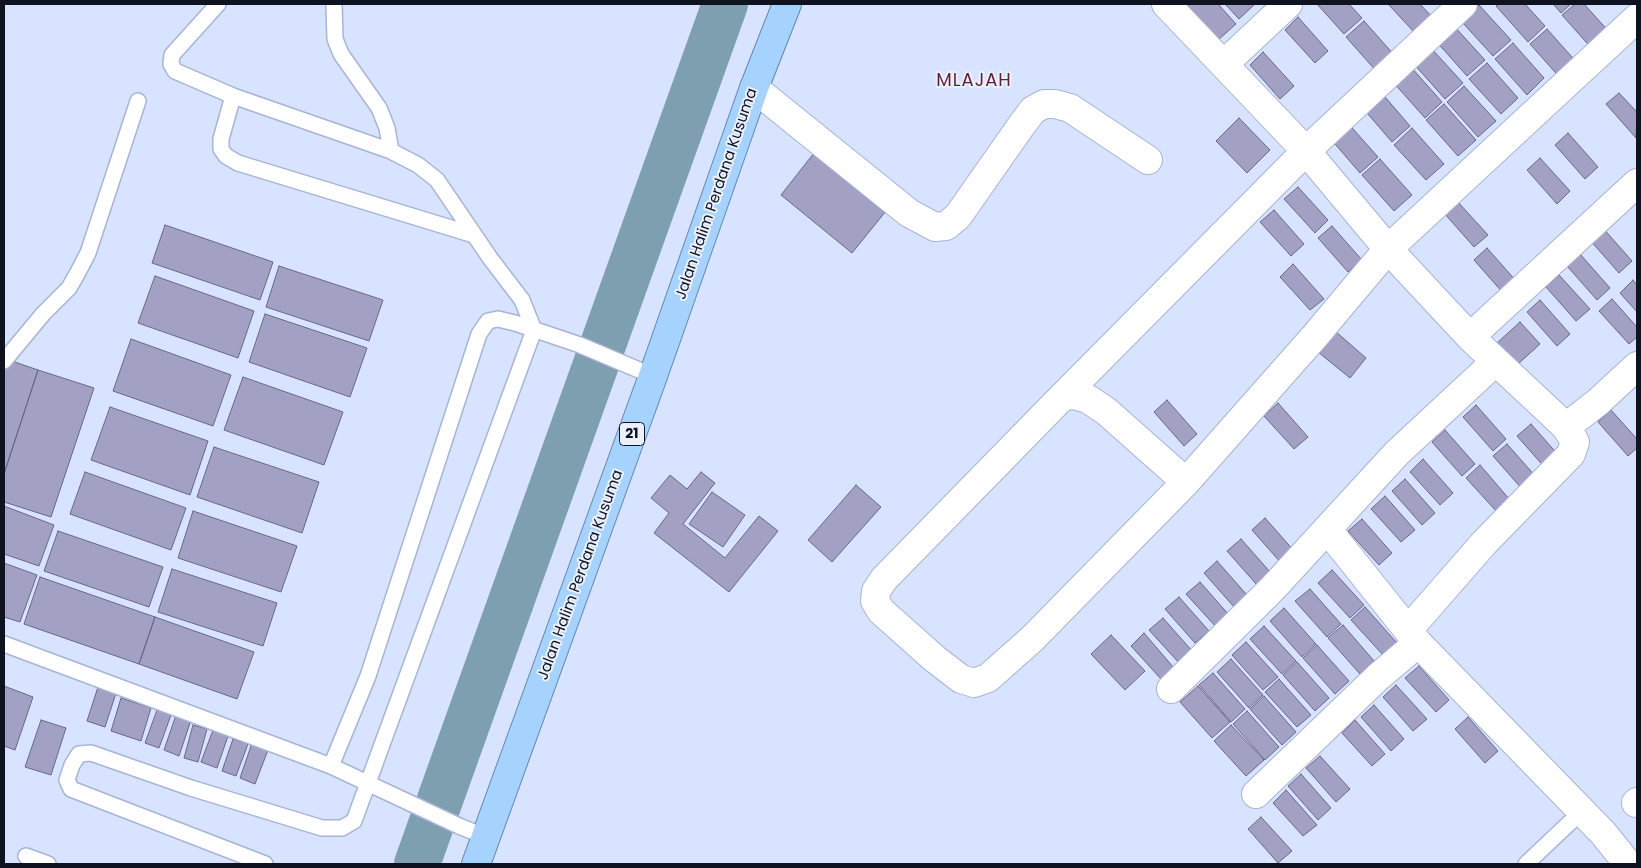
<!DOCTYPE html>
<style>
body{margin:0}
#map{position:relative;width:1641px;height:868px;overflow:hidden;background:#d8e3ff;font-family:Poppins,sans-serif}
canvas{display:block}
.frame{position:absolute;inset:0;border:5px solid #0e131f;pointer-events:none}
</style>
<div id="map">
<canvas width="1641" height="868"></canvas>
<div class="frame"></div>
</div>
<script>
const g = document.querySelector('canvas').getContext('2d');
g.lineJoin = 'round';
const toPath = rows => new Path2D(rows.map(r => 'M' + r).join(''));
function stroke(path, color, width, dash) { g.strokeStyle = color; g.lineWidth = width; g.lineCap = dash ? 'butt' : 'round'; g.setLineDash(dash || []); g.stroke(path); }
function paint(path, color) { g.fillStyle = color; g.fill(path, 'evenodd'); }
function label(font, color, halo, rows, align = 'center') {
  g.font = font + ' Poppins,sans-serif'; g.lineWidth = 4; g.setLineDash([]); g.textBaseline = 'middle'; g.strokeStyle = halo; g.fillStyle = color; for (const [text, x, y, turn = 0] of rows) {
    g.save(); g.translate(x, y); g.rotate((+turn || 0) * Math.PI / 180); g.textAlign = isNaN(turn) ? turn : align; if (halo) g.strokeText(text, 0, 0); g.fillText(text, 0, 0); g.restore();
  }
}
const river = toPath([
 [417,864,725,4]
]);
const building = toPath([
 [1186,4,1218,4,1236,24,1218,40,1186,4],
 [1225,4,1255,4,1239,19,1225,4],
 [1317,4,1349,4,1362,18,1344,34,1317,4],
 [1388,4,1420,4,1432,17,1415,33,1388,4],
 [1499,4,1525,4,1545,26,1528,42,1496,6,1499,4],
 [1553,4,1571,4,1561,13,1553,4],
 [1575,4,1584,4,1612,35,1594,51,1562,15,1575,4],
 [1479,5,1511,40,1493,56,1461,21,1479,5],
 [1298,17,1328,51,1315,63,1285,30,1298,17],
 [1364,21,1396,57,1378,73,1346,37,1364,21],
 [1453,25,1485,60,1467,76,1435,40,1453,25],
 [1547,29,1579,65,1562,80,1530,44,1547,29],
 [1513,43,1544,78,1527,95,1495,59,1513,43],
 [1430,47,1463,83,1445,99,1413,63,1430,47],
 [1263,52,1294,86,1280,99,1250,65,1263,52],
 [1487,63,1518,98,1501,114,1469,79,1487,63],
 [1410,66,1442,102,1425,118,1393,82,1410,66],
 [1464,86,1496,121,1478,137,1447,102,1464,86],
 [1379,90,1410,126,1392,142,1361,106,1379,90],
 [1619,93,1637,112,1636,138,1606,104,1619,93],
 [1444,104,1476,140,1458,156,1426,120,1444,104],
 [1239,118,1270,150,1247,173,1216,141,1239,118],
 [1346,121,1378,157,1360,173,1329,137,1346,121],
 [1412,128,1444,164,1426,180,1394,145,1412,128],
 [1568,133,1598,167,1585,179,1555,145,1568,133],
 [814,153,886,211,852,253,781,195,814,153],
 [1540,158,1570,191,1557,204,1527,170,1540,158],
 [1380,159,1412,195,1394,211,1362,175,1380,159],
 [1298,187,1328,220,1315,233,1284,199,1298,187],
 [1457,201,1488,235,1474,247,1444,213,1457,201],
 [1274,210,1304,244,1291,256,1260,222,1274,210],
 [165,225,273,262,260,300,152,263,165,225],
 [1332,226,1362,260,1348,272,1318,238,1332,226],
 [1602,227,1632,261,1619,273,1589,239,1602,227],
 [1487,248,1517,282,1504,294,1474,260,1487,248],
 [1580,254,1610,288,1597,300,1567,266,1580,254],
 [1293,264,1324,299,1310,310,1280,277,1293,264],
 [279,266,383,300,369,341,266,307,279,266],
 [1559,275,1590,309,1576,321,1546,287,1559,275],
 [155,276,254,311,238,358,138,323,155,276],
 [1633,280,1637,285,1637,312,1620,293,1633,280],
 [1612,299,1637,327,1637,337,1629,344,1599,311,1612,299],
 [1540,300,1570,334,1557,346,1527,312,1540,300],
 [265,314,367,348,350,397,249,362,265,314],
 [1520,322,1540,344,1517,365,1497,343,1520,322],
 [1335,331,1366,358,1350,378,1318,352,1335,331],
 [131,339,231,375,213,426,113,391,131,339],
 [6,359,38,370,4,474,4,367,6,359],
 [38,370,94,388,51,517,4,502,4,474,38,370],
 [243,377,343,412,324,465,224,430,243,377],
 [1167,400,1197,434,1184,446,1154,412,1167,400],
 [1278,403,1308,437,1294,449,1264,416,1278,403],
 [1476,405,1506,439,1493,451,1463,417,1476,405],
 [110,407,208,441,190,495,91,460,110,407],
 [1611,410,1637,439,1637,448,1628,456,1598,422,1611,410],
 [1531,424,1561,458,1547,470,1517,436,1531,424],
 [1445,430,1475,464,1462,476,1432,442,1445,430],
 [1507,444,1537,478,1523,490,1493,456,1507,444],
 [214,447,319,482,302,533,197,497,214,447],
 [1423,459,1453,493,1440,505,1410,472,1423,459],
 [1480,465,1510,500,1497,512,1466,478,1480,465],
 [85,472,186,508,171,550,70,514,85,472],
 [701,472,715,483,683,524,725,558,759,516,778,531,729,592,654,533,669,513,651,498,670,475,687,489,701,472],
 [1405,479,1435,513,1422,525,1392,491,1405,479],
 [856,485,881,507,832,562,808,540,856,485],
 [712,492,745,515,723,547,689,524,712,492],
 [1385,496,1415,530,1401,542,1371,509,1385,496],
 [4,506,54,525,39,566,4,554,4,506],
 [193,511,297,546,281,592,178,558,193,511],
 [1265,518,1295,552,1282,564,1252,530,1265,518],
 [1362,519,1392,553,1379,565,1348,531,1362,519],
 [58,531,163,567,149,607,44,571,58,531],
 [1241,539,1271,573,1257,585,1227,551,1241,539],
 [1217,561,1247,595,1234,607,1204,573,1217,561],
 [4,563,37,575,20,622,4,617,4,563],
 [172,569,277,603,263,646,158,612,172,569],
 [1332,570,1364,605,1350,618,1318,583,1332,570],
 [40,577,155,617,139,664,24,624,40,577],
 [1200,582,1230,616,1217,628,1186,594,1200,582],
 [1310,589,1341,624,1327,637,1295,601,1310,589],
 [1179,597,1209,631,1195,643,1165,609,1179,597],
 [1365,607,1397,643,1383,655,1351,620,1365,607],
 [1284,608,1316,644,1302,657,1270,621,1284,608],
 [155,617,254,652,237,699,139,664,155,617],
 [1163,618,1193,652,1180,664,1149,630,1163,618],
 [1343,625,1374,661,1360,674,1328,638,1343,625],
 [1264,626,1296,661,1282,674,1250,639,1264,626],
 [1144,633,1174,668,1161,679,1131,646,1144,633],
 [1111,635,1145,671,1125,690,1091,654,1111,635],
 [1246,642,1278,677,1263,690,1232,655,1246,642],
 [1317,645,1349,681,1335,694,1303,658,1317,645],
 [1231,659,1263,695,1249,708,1217,672,1231,659],
 [1297,662,1329,698,1315,711,1283,675,1297,662],
 [1419,666,1449,700,1436,712,1405,678,1419,666],
 [1213,673,1245,709,1231,722,1199,685,1213,673],
 [1279,679,1311,715,1297,727,1265,692,1279,679],
 [1396,685,1427,719,1413,731,1383,697,1396,685],
 [4,686,33,697,15,750,4,746,4,686],
 [1198,686,1230,722,1212,738,1180,702,1198,686],
 [98,687,116,693,105,727,87,721,98,687],
 [1264,696,1296,732,1282,745,1250,709,1264,696],
 [121,698,151,708,141,741,111,731,121,698],
 [1374,705,1404,739,1391,751,1361,717,1374,705],
 [157,710,171,715,159,748,145,743,157,710],
 [1247,711,1279,747,1265,760,1233,724,1247,711],
 [176,715,191,720,179,756,164,750,176,715],
 [1468,717,1498,751,1485,763,1455,729,1468,717],
 [41,720,66,728,51,775,25,767,41,720],
 [1355,720,1385,754,1372,766,1342,733,1355,720],
 [193,725,207,729,198,762,184,758,193,725],
 [1231,725,1264,760,1246,776,1214,741,1231,725],
 [213,730,228,736,217,768,201,762,213,730],
 [233,739,248,744,236,776,222,771,233,739],
 [252,743,268,750,255,784,240,778,252,743],
 [1320,756,1350,789,1336,802,1306,768,1320,756],
 [1301,774,1331,808,1318,820,1288,786,1301,774],
 [1286,790,1317,825,1303,836,1273,803,1286,790],
 [1261,817,1292,851,1278,863,1248,829,1261,817]
]);
const service = toPath([
 [218,4,172,55,171,64,175,71,233,96,391,151,418,165,437,180,490,258,522,300,534,330,354,821,342,828,322,828,191,788,91,753,79,754,72,765,67,780,71,789,265,864],
 [334,4,335,39,341,54,379,108,387,128,391,151],
 [233,96,221,139,221,149,226,156,238,163,474,235],
 [4,361,43,314,69,288,77,274,88,253,138,101],
 [4,644,331,766,459,826,486,837],
 [331,766,368,676,479,334,488,321,498,319,515,323,580,345,653,376],
 [26,856,48,864],
 [1526,864,1581,812]
]);
const minor = toPath([
 [1166,4,1306,151,1388,249,1470,337,1566,427,1598,402,1637,366],
 [1224,64,1288,4],
 [754,88,909,213,935,227,946,226,958,216,1021,126,1033,110,1044,104,1055,104,1070,108,1148,160],
 [1470,337,1637,183],
 [1063,396,1306,151,1463,4],
 [1186,482,1106,411,1088,399,1074,395,1063,396,884,579,876,591,875,601,881,611,935,659,961,679,974,683,988,678,1032,639,1186,482,1315,336,1388,249,1637,18],
 [1327,529,1418,643,1603,833,1628,864],
 [1408,630,1484,543,1571,454,1575,442,1566,427],
 [1171,689,1273,588,1397,453,1495,362],
 [1256,794,1378,677,1418,643],
 [1636,803,1637,802]
]);
const trunk = toPath([
 [476,864,653,376,754,88,787,4]
]);
const shields = [
 [632,434,25]
];
const shieldNames = [
 ["21",632,434]
];
const streetNames = [
 ["Jalan Halim Perdana Kusuma",717,194,-71],
 ["Jalan Halim Perdana Kusuma",581,575,-70]
];
const quarterNames = [
 ["MLAJAH",974,81]
];
stroke(river, '#7d9faf', 46);
paint(building, '#a3a1c3');
stroke(building, '#696787', 1);
stroke(service, '#a7b4d6', 18);
stroke(minor, '#a7b4d6', 30);
stroke(trunk, '#6288b0', 30);
stroke(service, '#fff', 15);
stroke(minor, '#fff', 28);
stroke(trunk, '#a6d2fe', 28);
for (const [x, y, w] of shields) { const box = new Path2D(); box.roundRect(x - w / 2, y - 11.5, w, 23, 4); g.fillStyle = '#eaf0fe'; g.fill(box); stroke(box, '#0e131f', 1); }
label('bold 14px', '#0e131f', null, shieldNames);
label('15px', '#0e131f', '#eaf0fe', streetNames);
g.letterSpacing = '1px';
label('18px', '#631f34', '#eaf0fe', quarterNames);
g.letterSpacing = '0px';
</script>
